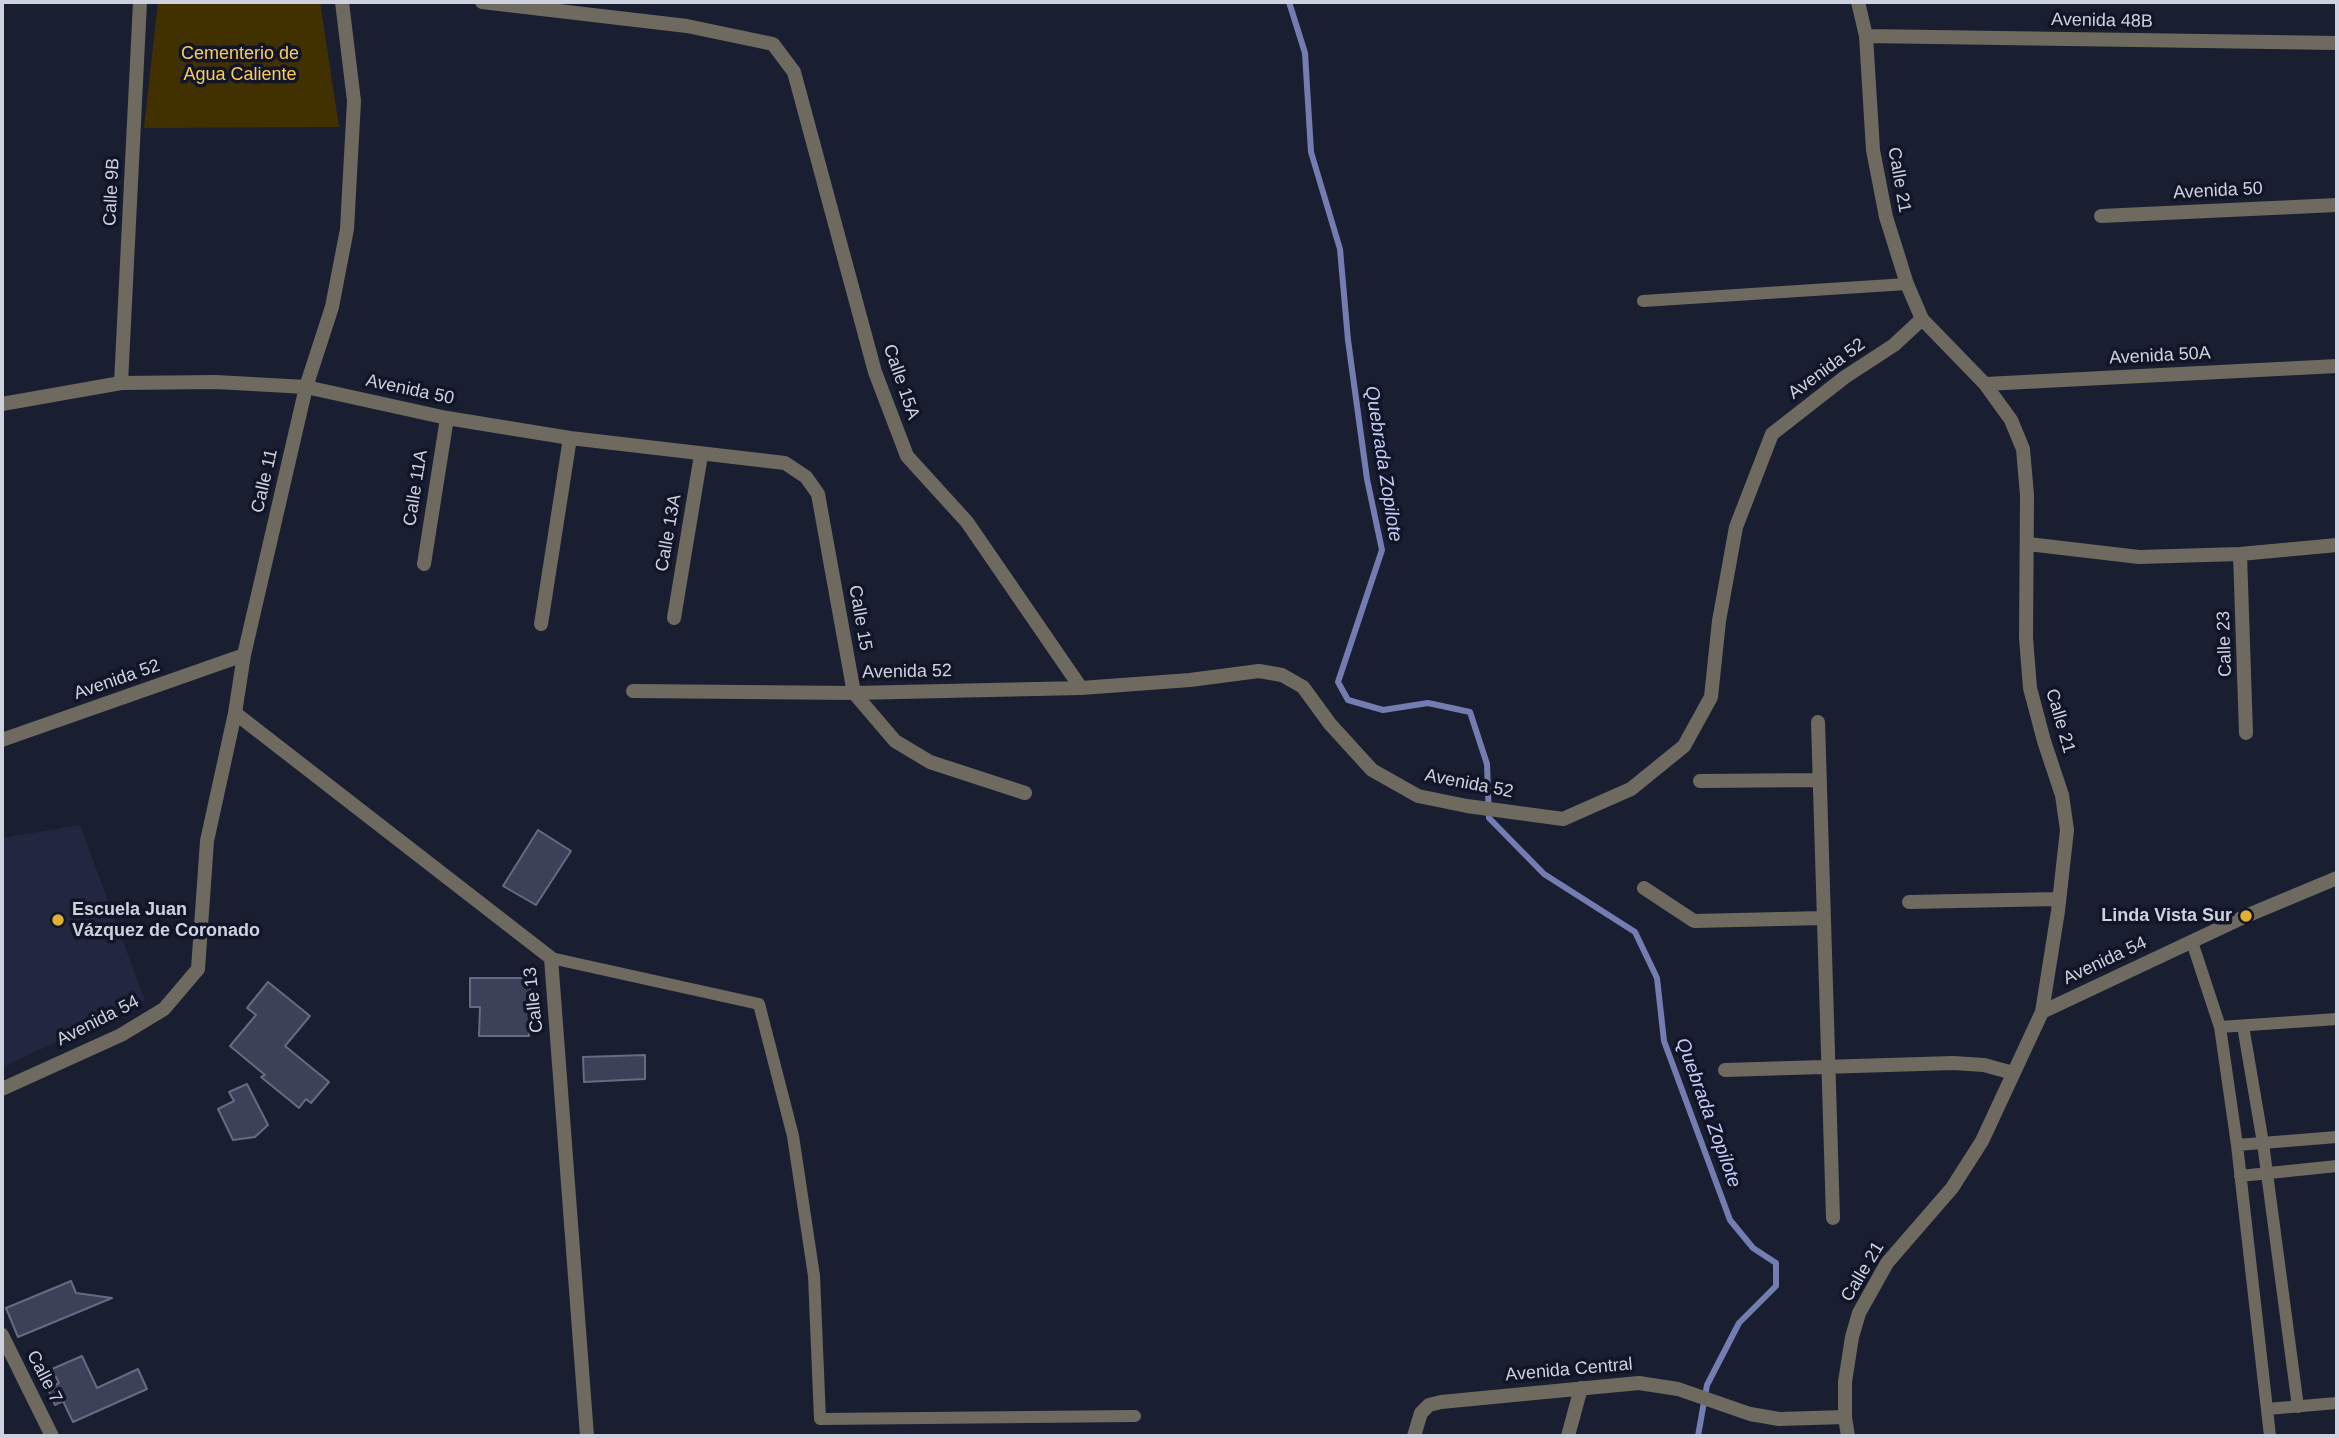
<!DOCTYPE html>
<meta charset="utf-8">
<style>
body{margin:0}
#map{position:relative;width:2339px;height:1438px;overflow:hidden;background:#1a1e31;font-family:Helvetica,sans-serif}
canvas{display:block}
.frame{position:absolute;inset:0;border:4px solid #ced2df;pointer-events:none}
</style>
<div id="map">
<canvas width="2339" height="1438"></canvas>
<div class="frame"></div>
</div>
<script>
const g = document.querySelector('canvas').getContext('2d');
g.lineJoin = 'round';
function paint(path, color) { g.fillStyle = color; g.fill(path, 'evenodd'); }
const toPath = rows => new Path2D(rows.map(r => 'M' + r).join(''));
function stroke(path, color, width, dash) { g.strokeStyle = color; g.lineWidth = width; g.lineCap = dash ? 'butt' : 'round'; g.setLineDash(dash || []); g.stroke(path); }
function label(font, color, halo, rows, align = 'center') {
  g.font = font + ' Helvetica,sans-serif'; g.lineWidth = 7; g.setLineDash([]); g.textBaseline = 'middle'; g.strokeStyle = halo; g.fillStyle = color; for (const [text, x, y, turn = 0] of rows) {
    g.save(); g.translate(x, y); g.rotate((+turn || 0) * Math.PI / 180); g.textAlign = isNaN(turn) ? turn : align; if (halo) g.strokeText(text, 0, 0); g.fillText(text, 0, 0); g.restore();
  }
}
const built = toPath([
 [80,825,145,1001,2,1067,2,838]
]);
const green = toPath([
 [158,2,320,2,339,127,144,128]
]);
const stream = toPath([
 [1289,2,1305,53,1311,152,1340,249,1348,340,1367,479,1382,550,1338,682,1348,700,1383,710,1428,703,1470,712,1487,764,1489,818,1544,874,1635,932,1657,978,1664,1041,1730,1220,1753,1248,1776,1263,1776,1286,1739,1323,1707,1385,1698,1436]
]);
const building = toPath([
 [538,830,571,851,536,905,503,886,538,830],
 [470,978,530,978,529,1036,479,1036,480,1007,470,1007,470,978],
 [268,982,310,1016,285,1046,329,1082,311,1103,306,1099,299,1108,261,1077,265,1075,230,1046,256,1015,247,1008,268,982],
 [645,1055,645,1079,584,1082,583,1057,645,1055],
 [247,1084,268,1125,255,1137,233,1140,218,1109,234,1101,229,1092,247,1084],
 [71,1281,76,1293,112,1298,18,1337,6,1308,71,1281],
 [82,1356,97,1388,138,1369,147,1389,73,1422,63,1401,55,1405,48,1389,59,1383,52,1369,82,1356]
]);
const service = toPath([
 [1643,301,1907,284],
 [2192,942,2220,1027,2237,1145,2270,1436],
 [551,958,759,1004,793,1136,814,1276,820,1419,1135,1416],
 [2243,1026,2263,1143,2298,1407],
 [2220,1027,2337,1019],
 [2237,1145,2337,1137],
 [2240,1176,2337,1166],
 [2267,1409,2337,1403]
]);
const minor = toPath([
 [482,2,687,26,773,44,794,72,875,372,907,456,967,522,1081,688],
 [1866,36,2337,43],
 [2101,216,2337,205],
 [121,383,140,2],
 [1985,384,2337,366],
 [2,404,121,383,216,382,306,387,447,418,570,438,785,463,806,477,818,494,854,693,895,741,930,762,1025,793],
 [2028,544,2139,557,2240,554,2337,545],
 [2240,554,2246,733],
 [424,564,447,418],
 [674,618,701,455],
 [541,624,570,438],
 [633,691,854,693,1081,688,1190,680,1259,671,1282,675,1303,687,1330,724,1372,770,1418,796,1467,806,1563,819,1631,789,1684,746,1711,697,1719,621,1736,527,1772,434,1845,377,1894,345,1922,319],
 [235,713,551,958,587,1436],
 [1818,722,1833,1218],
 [2,740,244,655],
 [1700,781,1820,780],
 [1644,888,1694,921,1824,918],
 [1909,902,2059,899],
 [2042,1012,2246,916,2337,878],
 [1725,1070,1953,1063,1984,1065,2013,1073],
 [2,1089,121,1035,164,1009,198,969,207,841,235,713,244,655,306,387,332,307,347,229,354,101,342,2],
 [2,1335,52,1436],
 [1414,1436,1421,1413,1429,1405,1441,1402,1639,1383,1678,1389,1750,1414,1779,1419,1845,1417],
 [1568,1436,1581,1388],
 [1848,1436,1845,1417,1845,1382,1852,1337,1859,1313,1887,1263,1952,1188,1982,1141,2042,1012,2058,911,2067,830,2062,795,2044,741,2030,688,2026,638,2027,495,2023,449,2011,420,1985,384,1922,319,1907,284,1886,217,1873,150,1866,36,1858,2]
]);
const markers = [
 [2246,916,7,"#e0b034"],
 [58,920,7,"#e0b034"]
];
const streetNames = [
 ["Avenida 48B",2102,21,1],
 ["Calle 21",1899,180,80],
 ["Avenida 50",2218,191,-3],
 ["Calle 9B",112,192,-87],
 ["Avenida 50A",2160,356,-3],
 ["Avenida 52",1827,369,-36],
 ["Calle 15A",901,382,71],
 ["Avenida 50",410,390,12],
 ["Calle 11",265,481,-77],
 ["Calle 11A",416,488,-81],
 ["Calle 13A",669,533,-80],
 ["Calle 15",860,618,80],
 ["Calle 23",2225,644,-92],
 ["Avenida 52",907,672,-1],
 ["Avenida 52",117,680,-19],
 ["Calle 21",2060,721,74],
 ["Avenida 52",1469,784,11],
 ["Avenida 54",2105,961,-25],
 ["Calle 13",534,1000,-96],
 ["Avenida 54",98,1021,-27],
 ["Calle 21",1863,1272,-59],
 ["Avenida Central",1569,1370,-5],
 ["Calle 7",44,1377,63]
];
const parkNames = [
 ["Cementerio de",240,54],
 ["Agua Caliente",240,75]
];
const poiNames = [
 ["Escuela Juan",72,910],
 ["Vázquez de Coronado",72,931],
 ["Linda Vista Sur",2232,916,"right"]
];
const waterNames = [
 ["Quebrada Zopilote",1383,464,81],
 ["Quebrada Zopilote",1708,1113,70]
];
paint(built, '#222740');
paint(green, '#423100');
stroke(stream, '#737db1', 6);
paint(building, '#3c4157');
stroke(building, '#646b82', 2);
stroke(service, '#6f6a60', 12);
stroke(minor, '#6f6a60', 14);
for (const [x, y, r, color] of markers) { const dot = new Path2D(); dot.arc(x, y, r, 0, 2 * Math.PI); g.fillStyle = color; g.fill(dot); stroke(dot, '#111527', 2.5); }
label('18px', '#ced2df', '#111527', streetNames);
label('18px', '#fbcb5a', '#111527', parkNames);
label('bold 18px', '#ced2df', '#111527', poiNames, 'left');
label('italic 19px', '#c3cef6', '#111527', waterNames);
</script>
